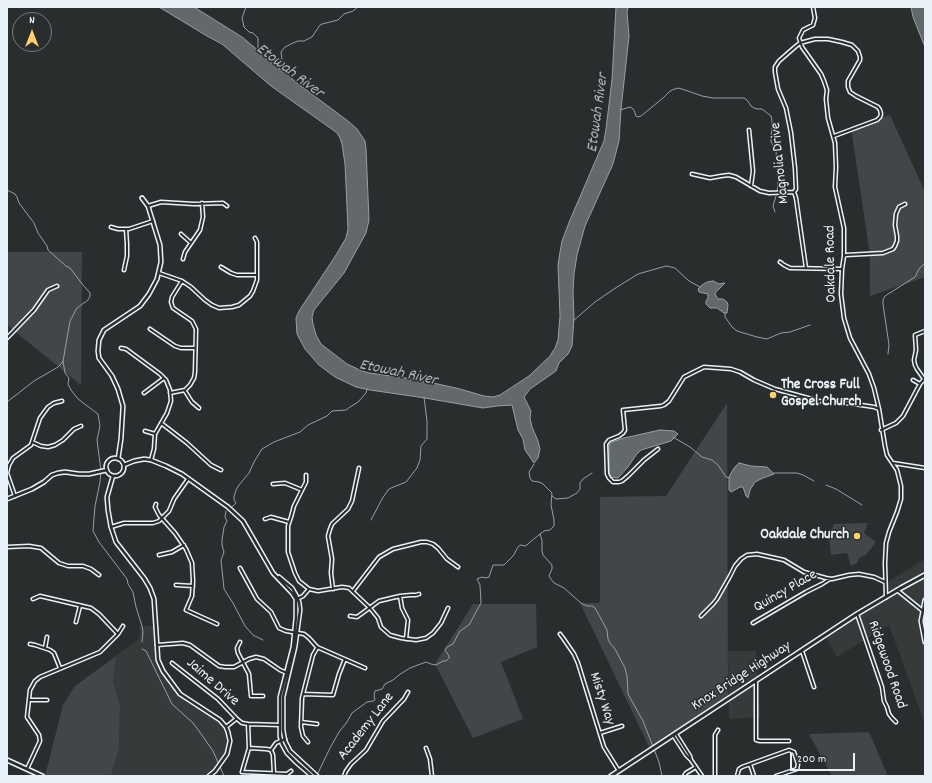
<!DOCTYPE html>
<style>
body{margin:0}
#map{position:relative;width:932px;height:783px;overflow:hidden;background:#2a2d2e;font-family:Dekko,sans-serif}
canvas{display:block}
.frame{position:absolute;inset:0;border:8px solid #e8f1f8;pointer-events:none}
.north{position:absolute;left:12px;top:12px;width:40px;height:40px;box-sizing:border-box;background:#2a2d2e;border:1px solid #767b7f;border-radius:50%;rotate:0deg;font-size:11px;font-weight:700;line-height:16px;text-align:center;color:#e8f1f8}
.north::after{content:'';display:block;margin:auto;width:14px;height:18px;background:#ffd166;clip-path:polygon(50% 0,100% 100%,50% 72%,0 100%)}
.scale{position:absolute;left:790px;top:753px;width:65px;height:18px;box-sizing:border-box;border:2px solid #e8f1f8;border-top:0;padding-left:5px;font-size:12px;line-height:14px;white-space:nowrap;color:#e8f1f8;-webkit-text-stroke:3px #2a2d2e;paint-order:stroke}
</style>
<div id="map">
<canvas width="932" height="783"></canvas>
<div class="frame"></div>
<div class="north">N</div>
<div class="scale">200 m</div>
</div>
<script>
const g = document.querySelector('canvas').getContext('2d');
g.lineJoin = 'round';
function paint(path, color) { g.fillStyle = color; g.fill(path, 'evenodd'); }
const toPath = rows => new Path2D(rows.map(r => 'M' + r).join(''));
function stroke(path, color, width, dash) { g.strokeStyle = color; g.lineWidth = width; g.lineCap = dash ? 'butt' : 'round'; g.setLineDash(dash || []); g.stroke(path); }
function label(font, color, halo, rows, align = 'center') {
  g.font = font + ' Dekko,sans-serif'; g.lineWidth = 3; g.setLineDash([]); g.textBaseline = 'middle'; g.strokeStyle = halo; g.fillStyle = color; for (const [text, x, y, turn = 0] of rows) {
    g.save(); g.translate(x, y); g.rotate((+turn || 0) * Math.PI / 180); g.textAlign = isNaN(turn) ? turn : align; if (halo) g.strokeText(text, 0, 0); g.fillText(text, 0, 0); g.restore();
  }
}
const built = toPath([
 [925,559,925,724,889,625,837,657,825,635,889,594,887,582],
 [139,626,160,626,158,649,159,665,166,678,168,684,184,698,208,710,226,727,229,744,227,755,209,776,111,776,119,748,120,705,113,682,116,656,140,638],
 [728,651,756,651,760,717,729,719]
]);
const green = toPath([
 [890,115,925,192,925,277,870,296,870,255,851,128],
 [7,252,82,252,81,385,7,325],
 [727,403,728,701,652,753,580,603,600,603,600,497,666,496],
 [868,523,864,533,876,542,865,556,860,557,860,559,858,559,858,562,857,563,851,566,847,553,831,555,829,535,834,524],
 [473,604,536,604,537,647,501,662,523,719,473,738,435,664],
 [116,656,113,682,120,705,119,748,111,776,45,776,63,705,75,686],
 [869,732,888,776,832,776,809,734]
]);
const water = toPath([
 [159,7,194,7,242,37,297,83,348,121,357,129,365,141,366,148,369,220,366,233,344,273,314,310,312,317,313,324,316,335,321,344,347,364,362,371,369,373,420,380,460,389,484,396,493,397,500,395,529,376,550,356,555,348,558,340,560,316,558,265,560,252,562,241,570,220,604,141,606,129,612,80,616,7,628,7,627,12,629,36,621,109,619,141,613,164,585,226,577,255,574,274,573,293,574,318,572,346,568,354,559,363,556,371,530,389,524,397,531,411,530,418,532,427,538,441,540,449,538,458,534,463,525,450,523,439,518,430,512,405,497,406,483,408,425,398,370,390,356,387,335,377,319,365,305,349,297,334,296,318,299,311,336,255,346,238,348,229,345,164,342,144,340,138,337,133,333,130,271,86,222,44,207,36,159,7],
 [911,7,924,7,925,9,925,47,913,17,911,7],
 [713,281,719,284,724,283,725,283,716,292,715,294,718,299,723,299,727,302,728,305,727,313,724,313,717,308,710,308,706,304,706,301,708,298,708,294,699,292,698,289,702,285,707,282,713,281],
 [660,430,674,431,678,434,671,441,641,450,636,455,628,467,618,478,611,477,609,472,609,445,612,442,624,438,660,430],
 [739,463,751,466,767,467,774,474,763,478,755,482,750,490,748,498,746,496,743,487,740,487,731,492,729,490,729,477,734,468,739,463]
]);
const stream = toPath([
 [246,7,242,18,243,22,244,27,249,32,253,33,258,38,258,49,257,50],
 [282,72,283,68,281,52,285,47,293,43,298,41,304,41,312,37,320,25,322,24,338,20,344,14,353,11,358,7],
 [620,110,630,107,632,108,634,110,636,116,638,117,641,116,663,98,669,92,672,90,678,88,685,90,702,96,713,98,744,98,747,100,751,106,754,108,757,109,762,109,771,116,772,120,771,142,776,150,778,185,777,191],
 [7,190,15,194,17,197,19,203,34,223,38,233,47,246,48,250,66,266,70,268,83,285,90,293,90,296,88,300,77,308,70,321,63,361,61,364,58,367,34,381,7,402],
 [775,212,773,206,776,196],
 [725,313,725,317,732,327,737,331,757,337,767,339,781,333,790,332,810,325],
 [573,321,595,302,617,287,638,274,666,266,675,268,689,281,700,287],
 [888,354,889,345,883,304,883,300,885,296,915,277,919,269,924,264,925,264],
 [63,361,65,373,69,378,68,384,71,390,78,399,98,414,100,426,97,440,101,471,100,482,95,506,93,531,99,542,127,579,128,584,133,592,136,607,142,626,143,632,142,642],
 [673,437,690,447,702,457,712,460,718,465,726,477,729,478],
 [774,473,797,473,803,475,814,481],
 [826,485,836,489,862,505],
 [552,496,556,499,568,498,577,493,580,489,580,483,583,479,592,473],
 [232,507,236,503,234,500,234,497,236,490,239,485,249,473,254,462,262,449,274,442,300,432,308,425,327,416,332,411,346,410,350,407,358,402,366,393,367,389],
 [226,511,225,517,227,521,224,527,222,540,222,545,224,552,221,560,224,589,233,603,245,626,253,635,263,640],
 [371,520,382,499,388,490,391,488,406,482,417,468,420,460,421,446,427,439,427,421,424,397],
 [540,534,542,540,542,551,543,555,552,565,552,569,549,576,551,579,554,583,564,588,581,603,587,606,592,606,595,608,600,617,607,630,608,639,610,643,615,649,625,668,627,676,628,694,643,721,659,762,662,776],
 [142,649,146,651,172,704,193,723,199,731,213,751,224,776],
 [318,773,330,748,339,732,347,722,352,713,367,702,373,701,375,700,374,696,375,691,382,689,385,684,393,680,399,675,410,668,426,662,431,664,436,665,443,661,446,661,449,658,449,656,445,650,447,647,453,644,460,631,469,625,481,603,480,585,477,579,482,577,486,578,489,577,493,565,504,565,513,556,518,547,520,545,525,546,527,545,530,542,544,531,550,530,554,526,554,520,551,505,552,493,543,484,539,482,532,481,530,478,529,472,534,464]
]);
const minor = toPath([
 [813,7,815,18,813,25,803,30,799,38,802,47,821,74,824,81,827,90,826,99,828,118,835,143,836,167,835,187,844,228,844,256,842,269,841,294,844,318,850,338,869,374,874,388,879,409,885,446,887,455,897,470,901,486,901,499,897,512,889,532,886,543,885,563,886,597],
 [749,130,753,171,751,186],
 [692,174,710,178,721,176,729,175,736,177,760,191,769,193,794,192],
 [148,206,161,202,194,204,223,203,227,206],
 [111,227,118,229,129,229,153,221],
 [181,234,191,243],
 [844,256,846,255,883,253,893,249,895,246,897,241,897,236,895,225,896,214,899,207,905,204],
 [183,259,185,252,200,230,203,217,202,203],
 [780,262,784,265,790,268,842,269],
 [221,267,231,273,237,275,257,275],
 [806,268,796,198,794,192,796,189,795,168,791,133,786,108,778,89,775,72,775,67,779,61,795,47,800,43,815,39,828,39,842,42,852,45,858,51,860,57,860,60,848,81,848,87,850,92,856,96,878,107,880,110,881,114,880,117,877,120,834,136],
 [124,270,127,256,127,244,126,229],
 [159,273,182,281,191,287,205,300,212,305,219,308,232,307,239,305,250,296,253,291,257,280,257,242,255,238],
 [150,329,175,346,181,348,195,348],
 [7,338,34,310,48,290,57,286],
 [121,348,126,349,160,374,166,380,170,390,171,401,167,413,155,434,154,449,151,460],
 [924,379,917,369,915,365,914,360,916,350,915,335,925,331],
 [913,380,920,384],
 [185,391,192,402,199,408],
 [144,393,164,378],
 [170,393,185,390,190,385,194,378,195,372,196,329,192,321,173,308,171,302,172,297,182,281],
 [161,423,187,443,211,465,221,470],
 [881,430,896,423,903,416,920,384,925,378],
 [145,431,155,434],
 [32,442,41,446,48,447,55,445,63,440,74,429,81,426],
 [658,449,644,460,628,476,622,481,619,482,613,482,609,478,607,474,606,444,609,440,619,436,623,433,625,430,623,410,661,406,664,405,669,401,684,377,704,367,731,369,740,372,754,380,775,389,819,401,828,402,846,403,861,405,874,407,879,409],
 [893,463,925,468],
 [306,475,306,482,294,506,291,517,288,526,288,552,295,573,299,581,309,589],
 [273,484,285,483,302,490],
 [15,496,7,473,9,465,13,458,31,445,40,418,48,407,54,403,62,401],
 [156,504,155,507,159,515,175,533,186,549,192,563,193,581,192,596,186,610,217,624],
 [265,519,271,517,289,522],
 [111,527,124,523,153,523,159,521,169,511,174,499,188,479],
 [7,547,29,546,41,548,59,563,68,566,83,566,91,569,99,575],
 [159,555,172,552,184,545],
 [240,568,257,599,271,612,279,628,286,631,304,634,309,638,317,647,365,668],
 [176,585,193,586],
 [333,589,331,573,332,559,328,536,330,529,332,524,348,509,352,501,359,468],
 [897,590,923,611],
 [353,591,379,557,393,549,421,542,427,542,433,544,438,548,447,559,458,567],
 [400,596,402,608,408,620,406,639],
 [33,599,40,596,91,608,99,614,118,634],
 [297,599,303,596,309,589,318,591,342,587,349,588,370,608,378,618,381,627,390,635,401,638,416,640,426,638,433,633,441,623,448,608],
 [857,614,882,687,884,701,887,707,889,714,892,718,896,722],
 [350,616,357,617,379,601,400,596,411,595,416,595,419,594],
 [701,616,713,604,717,599,730,576,735,566,741,559,747,555,757,554,784,560,804,572,826,578,832,579,849,575,859,574,874,577,885,582],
 [76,622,80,606],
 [753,623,806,592,822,584,830,579],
 [560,634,563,638,574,654,578,663,604,747,619,771],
 [240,642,237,648,238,653,249,674,251,696,263,696],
 [30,644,35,645,50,650,54,653,60,668],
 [157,645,183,643,190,645,219,666,225,667,234,667,249,659,256,657,264,659,280,670,287,673],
 [45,648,47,637],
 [802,651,814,687],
 [172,663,218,699,237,719,242,723,248,724,280,725],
 [756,681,756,740,760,741,789,741],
 [303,694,333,695,339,674,345,659],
 [29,700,47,700],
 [301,722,317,724],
 [248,724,249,748,242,772,287,774,291,771],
 [226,727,236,719],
 [600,733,622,726],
 [676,734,690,756,691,760,702,776],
 [673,735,686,755,690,759],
 [308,742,303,736,301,727,302,698,313,655,317,648],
 [249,748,266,749,271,750,273,755,274,773],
 [426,748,430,759,432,776],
 [271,750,276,743,285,739],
 [750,764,754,776],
 [27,769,40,741,39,735,27,717,30,690,35,681,40,677,100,652,118,634,123,626],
 [344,776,346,771,351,764,366,750,383,721,404,699,408,692],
 [684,776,686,773,696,767],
 [715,776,715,735,718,730],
 [737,776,739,769,742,767,789,750,794,752,798,764,797,769,776,776]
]);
const tertiary = toPath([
 '106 467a9 9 0 1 1 18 0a9 9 0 1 1-18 0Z',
 [118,459,121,439,123,406,118,389,112,376,99,358,98,351,99,340,104,330,140,306,149,294,157,279,161,262,160,245,148,206,142,198],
 [124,465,134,461,144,459,151,460,166,466,182,474,228,507,243,521,254,540,273,573,292,593,296,599,296,617,293,647,280,697,280,736,282,744,287,753,297,763,312,776],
 [113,476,107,497,108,510,111,527,116,542,144,578,150,588,154,599,158,660,163,671,180,694,220,720,226,727,228,732,230,741,227,754,215,771,209,776],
 [7,499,32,489,44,482,52,475,58,473,65,472,79,474,89,474,107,470],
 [279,577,292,588,296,595,299,602,300,610,295,647,283,697,283,730,285,741,290,751,317,776]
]);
const secondary = toPath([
 [925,600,921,621,925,642]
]);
const primary = toPath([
 [7,760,42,776],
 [611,776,857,614,901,588,925,575]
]);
const markers = [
 [773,395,4,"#ffd166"],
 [857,536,4,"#ffd166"]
];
const streetNames = [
 ["Magnolia Drive",781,163,-96],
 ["Oakdale Road",832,264,-91],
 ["Quincy Place",786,592,-30],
 ["Ridgewood Road",886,665,71],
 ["Knox Bridge Highway",742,677,-33],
 ["Jaime Drive",212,683,41],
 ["Misty Way",601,699,72],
 ["Academy Lane",367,727,-52]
];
const poiNames = [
 ["The Cross Full",781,386],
 ["Gospel Church",781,403],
 ["Oakdale Church",849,536,"right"]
];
const waterNames = [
 ["Etowah River",289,72,37],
 ["Etowah River",599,113,-82],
 ["Etowah River",398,374,12]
];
paint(built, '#363a3b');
paint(green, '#424648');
paint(water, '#63686b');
stroke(water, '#989fa3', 1);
stroke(stream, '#989fa3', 1);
stroke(minor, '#e8f1f8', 5);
stroke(tertiary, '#e8f1f8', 5.5);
stroke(secondary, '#e8f1f8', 5.5);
stroke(primary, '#e8f1f8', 6);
stroke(minor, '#2a2d2e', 2);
stroke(tertiary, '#2a2d2e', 2.5);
stroke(secondary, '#2a2d2e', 2.5);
stroke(primary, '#2a2d2e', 3);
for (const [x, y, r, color] of markers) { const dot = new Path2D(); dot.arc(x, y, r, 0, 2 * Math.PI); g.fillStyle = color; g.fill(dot); stroke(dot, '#2a2d2e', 1.5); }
label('15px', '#e8f1f8', '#2a2d2e', streetNames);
label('bold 15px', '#e8f1f8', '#2a2d2e', poiNames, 'left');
label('italic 16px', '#acb3b9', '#2a2d2e', waterNames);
</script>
